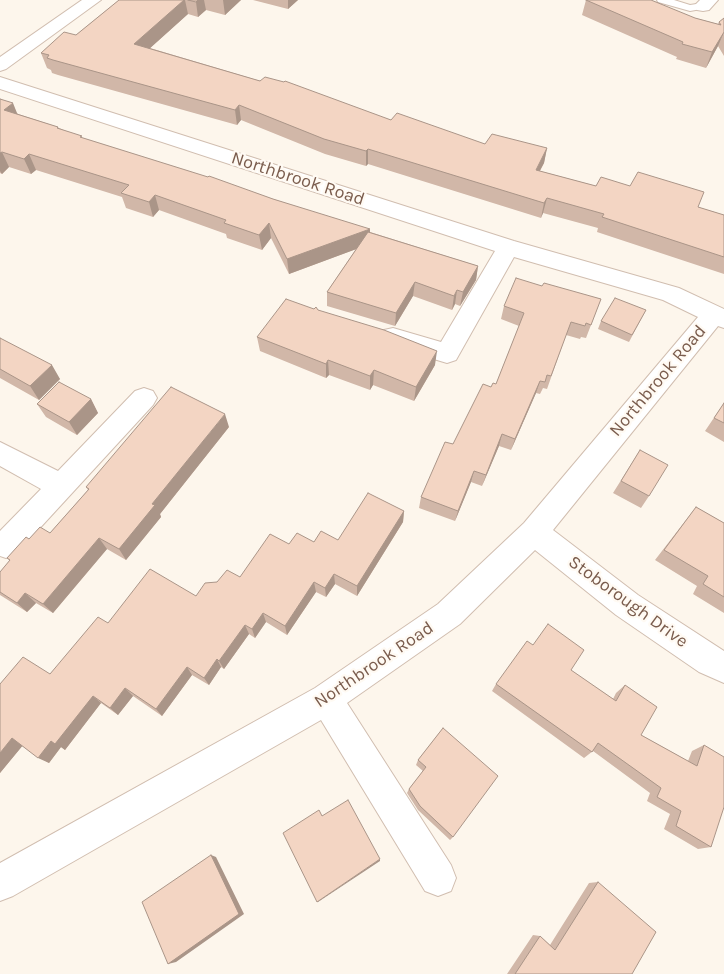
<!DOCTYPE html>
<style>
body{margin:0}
canvas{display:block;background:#fdf6ec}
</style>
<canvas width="724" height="974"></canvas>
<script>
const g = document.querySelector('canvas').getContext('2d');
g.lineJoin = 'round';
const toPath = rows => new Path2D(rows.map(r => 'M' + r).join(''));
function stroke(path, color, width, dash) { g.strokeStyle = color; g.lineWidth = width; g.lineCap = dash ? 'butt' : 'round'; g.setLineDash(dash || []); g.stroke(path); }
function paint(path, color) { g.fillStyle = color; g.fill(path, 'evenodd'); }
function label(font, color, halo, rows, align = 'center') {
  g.font = font + ' Karla,sans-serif'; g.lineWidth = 4.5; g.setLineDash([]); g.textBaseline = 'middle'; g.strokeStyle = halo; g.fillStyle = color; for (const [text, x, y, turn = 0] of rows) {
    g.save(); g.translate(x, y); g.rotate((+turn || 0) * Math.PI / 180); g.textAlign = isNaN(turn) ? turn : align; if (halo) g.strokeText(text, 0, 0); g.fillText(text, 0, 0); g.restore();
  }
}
const lane = toPath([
 [657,0,674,0,690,5,703,3,708,6,707,8,690,11,658,2,657,0]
]);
const street = toPath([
 [82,0,101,0,6,69,0,71,0,57,82,0],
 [700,0,718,0,709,10,703,11,697,10,694,6,700,0],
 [0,77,514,241,679,288,724,309,724,328,718,326,553,530,638,595,724,651,724,683,699,672,616,615,535,550,460,624,347,703,451,865,456,878,451,891,438,896,425,891,321,720,13,896,0,901,0,863,315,688,438,604,524,523,698,317,663,300,514,257,456,360,447,363,384,344,381,337,384,330,393,328,441,342,495,251,0,89,0,77],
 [144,388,153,391,157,398,153,405,16,554,6,558,0,556,0,531,41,489,0,466,0,442,58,471,135,391,144,388]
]);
const wall = toPath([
 [119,0,241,0,225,15,206,10,198,17,188,14,150,48,391,120,485,144,547,148,544,163,540,171,596,186,698,207,724,215,724,274,597,232,598,228,543,213,541,218,368,164,366,166,325,154,241,120,237,125,58,75,52,73,51,70,47,68,41,53,76,35],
 [253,0,298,0,288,9],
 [586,0,695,18,718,24,719,22,724,18,724,56,718,46,706,68,676,59,677,57,582,15],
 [0,99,18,114,58,127,59,128,82,138,273,199,370,232,478,266,476,280,460,306,455,304,452,310,413,296,395,326,327,306,327,292,356,249,289,274,271,238,262,250,227,238,226,234,159,210,153,217,126,208,122,197,36,170,31,174,9,167,2,174,0,173],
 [542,286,601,299,586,338,581,337,580,339,566,335,547,389,543,388,540,394,536,393,511,450,499,446,482,486,471,482,455,521,419,508,421,497,453,444,491,387,496,384,519,326,501,319,504,306],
 [314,309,318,310,435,365,414,401,373,385,370,390,329,375,326,378,260,351,257,337],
 [646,310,629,342,598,329,601,321],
 [0,338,60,379,39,400,0,378],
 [91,399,98,413,77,435,46,417,37,404],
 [724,403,724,442,705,431],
 [229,427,160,514,161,517,126,560,107,549,53,613,36,603,27,612,0,595,0,572,10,561,7,558,29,539,50,533,88,490,86,487],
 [640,450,649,496,641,508,613,493],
 [696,507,724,523,724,613,693,594,697,586,655,560],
 [404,511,403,522,357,596,335,584,326,597,316,592,287,635,266,622,255,638,249,634,224,669,221,667,209,685,192,675,162,716,133,696,118,715,101,703,65,750,61,747,49,763,22,746,0,773,0,684,50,674,108,623,196,596,217,582,240,577,289,544,338,540],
 [533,645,613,699,616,693,625,685,641,735,688,761,692,751,704,745,711,847,698,849,664,829,670,814,647,801,650,793,593,751,584,758,492,691,496,684],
 [443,728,453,837,450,840,418,810,407,793,409,789,423,771,416,765,418,760],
 [598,882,632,974,507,974,533,935,540,936,550,945,589,883]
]);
const shadedWall = toPath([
 [184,0,185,0,188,14,138,59,134,44],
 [198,0,204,0,206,10,198,17,196,2],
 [223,0,241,0,225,15],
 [288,0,298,0,288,9],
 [724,32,718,46,706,68,712,52],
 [13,103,19,118,4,110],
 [239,105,241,120,237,125,235,110],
 [547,148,544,163,532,185,536,170],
 [368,149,368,164,366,166,366,151],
 [2,152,9,167,2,174,0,171,0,153],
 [29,154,36,170,31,174,24,159],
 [155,195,159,210,153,217,149,202],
 [547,198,543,213,541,218,544,203],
 [269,223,271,238,262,250,259,235],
 [370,229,370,244,289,274,287,259],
 [478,266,476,280,460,306,463,292],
 [415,282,413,296,395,326,396,313],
 [457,290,455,304,452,310,454,296],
 [437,351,435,365,414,401,416,387],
 [328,360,329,375,326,378,326,364],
 [52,365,60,379,39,400,30,386],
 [374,370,373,385,370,390,370,376],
 [540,381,536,393,511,450,515,439],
 [91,399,98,413,77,435,69,422],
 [225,414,229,427,160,514,161,517,126,560,119,549,152,504],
 [502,434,499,446,482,486,486,475],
 [474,471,471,482,455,521,458,511],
 [404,511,403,522,357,596,357,586],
 [99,538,107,549,53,613,43,604],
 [334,574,335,584,326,597,325,588],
 [314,582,316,592,287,635,285,626],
 [25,593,36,603,27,612,17,603],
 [263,613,266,622,255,638,252,629],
 [245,625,249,634,224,669,219,661],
 [217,659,221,667,209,685,204,678],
 [187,667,192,675,162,716,156,709],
 [125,688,133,696,118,715,110,708],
 [93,696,101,703,65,750,61,747,49,763,38,758,51,741],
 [12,738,24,744,0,773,0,753],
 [211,855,216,857,244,914,176,962,168,964],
 [380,859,380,861,318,902,317,902]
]);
const building = toPath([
 [119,0,184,0,134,44,260,81,265,77,284,82,285,81,391,120,397,113,485,144,492,134,547,148,536,170,596,186,601,177,630,186,638,172,704,192,698,207,724,215,724,257,602,217,604,214,547,198,544,203,368,149,366,151,324,139,239,105,235,110,53,60,47,58,49,55,41,53,64,32,76,35,119,0],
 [188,0,198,0,196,2,188,0],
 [586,0,651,0,695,18,721,25,719,22,724,18,724,32,712,52,682,44,683,42,586,0],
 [0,99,13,103,4,110,58,127,57,128,82,136,80,137,208,177,209,176,273,199,370,229,287,259,269,223,259,235,224,223,226,220,155,195,149,202,121,193,129,185,29,154,24,159,2,152,0,153,0,99],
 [368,232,478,266,463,292,457,290,454,296,415,282,396,313,327,292,368,232],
 [516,278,542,286,544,283,601,299,591,325,586,323,585,326,571,322,551,376,547,375,545,382,540,381,515,439,502,434,486,475,474,471,458,511,421,497,445,442,453,444,483,384,491,387,493,383,496,384,524,313,504,306,516,278],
 [615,298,646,310,632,335,601,321,615,298],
 [286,299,314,309,316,307,318,310,384,330,437,351,416,387,374,370,370,376,328,360,326,364,257,337,286,299],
 [0,338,52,365,30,386,0,369,0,338],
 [59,382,91,399,69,422,37,404,59,382],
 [171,387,225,414,152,504,155,505,119,549,99,538,43,604,25,593,17,603,0,592,0,572,10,560,7,558,26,537,29,539,40,527,50,533,89,489,86,487,171,387],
 [724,403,724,423,714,418,724,403],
 [640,450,668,465,649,496,621,481,640,450],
 [368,493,404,511,357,586,334,574,325,588,314,582,285,626,263,613,252,629,245,625,219,661,217,659,204,678,187,667,156,709,125,688,110,708,93,696,55,744,51,741,38,758,12,738,0,753,0,684,23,657,50,674,98,617,108,623,150,569,196,596,205,583,217,582,227,570,240,577,270,534,289,544,297,533,314,542,321,531,338,540,368,493],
 [696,507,724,523,724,597,703,584,708,576,664,550,696,507],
 [548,624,584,650,571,670,616,701,625,685,657,707,641,735,697,766,704,745,724,757,724,807,711,847,676,826,681,811,657,797,661,788,598,743,592,752,496,684,527,641,533,645,548,624],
 [443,728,498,776,453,837,420,806,409,789,426,767,418,760,443,728],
 [348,800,380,859,317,902,283,833,319,810,322,816,348,800],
 [211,855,239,914,168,964,142,902,211,855],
 [598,882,656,932,632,974,515,974,540,936,555,950,598,882]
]);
const streetNames = [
 ["Northbrook Road",298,179,18],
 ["Northbrook Road",658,381,-50],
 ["Stoborough Drive",628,602,36],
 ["Northbrook Road",374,665,-34]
];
stroke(lane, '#d1beb0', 2);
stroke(street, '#d1beb0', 2);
paint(lane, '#fff');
paint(street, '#fff');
paint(wall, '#d1b7a8');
paint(shadedWall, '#aa9588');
paint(building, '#f3d5c3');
stroke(building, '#aa9588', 1);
label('18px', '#7a5c4d', '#fffaf3', streetNames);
</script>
